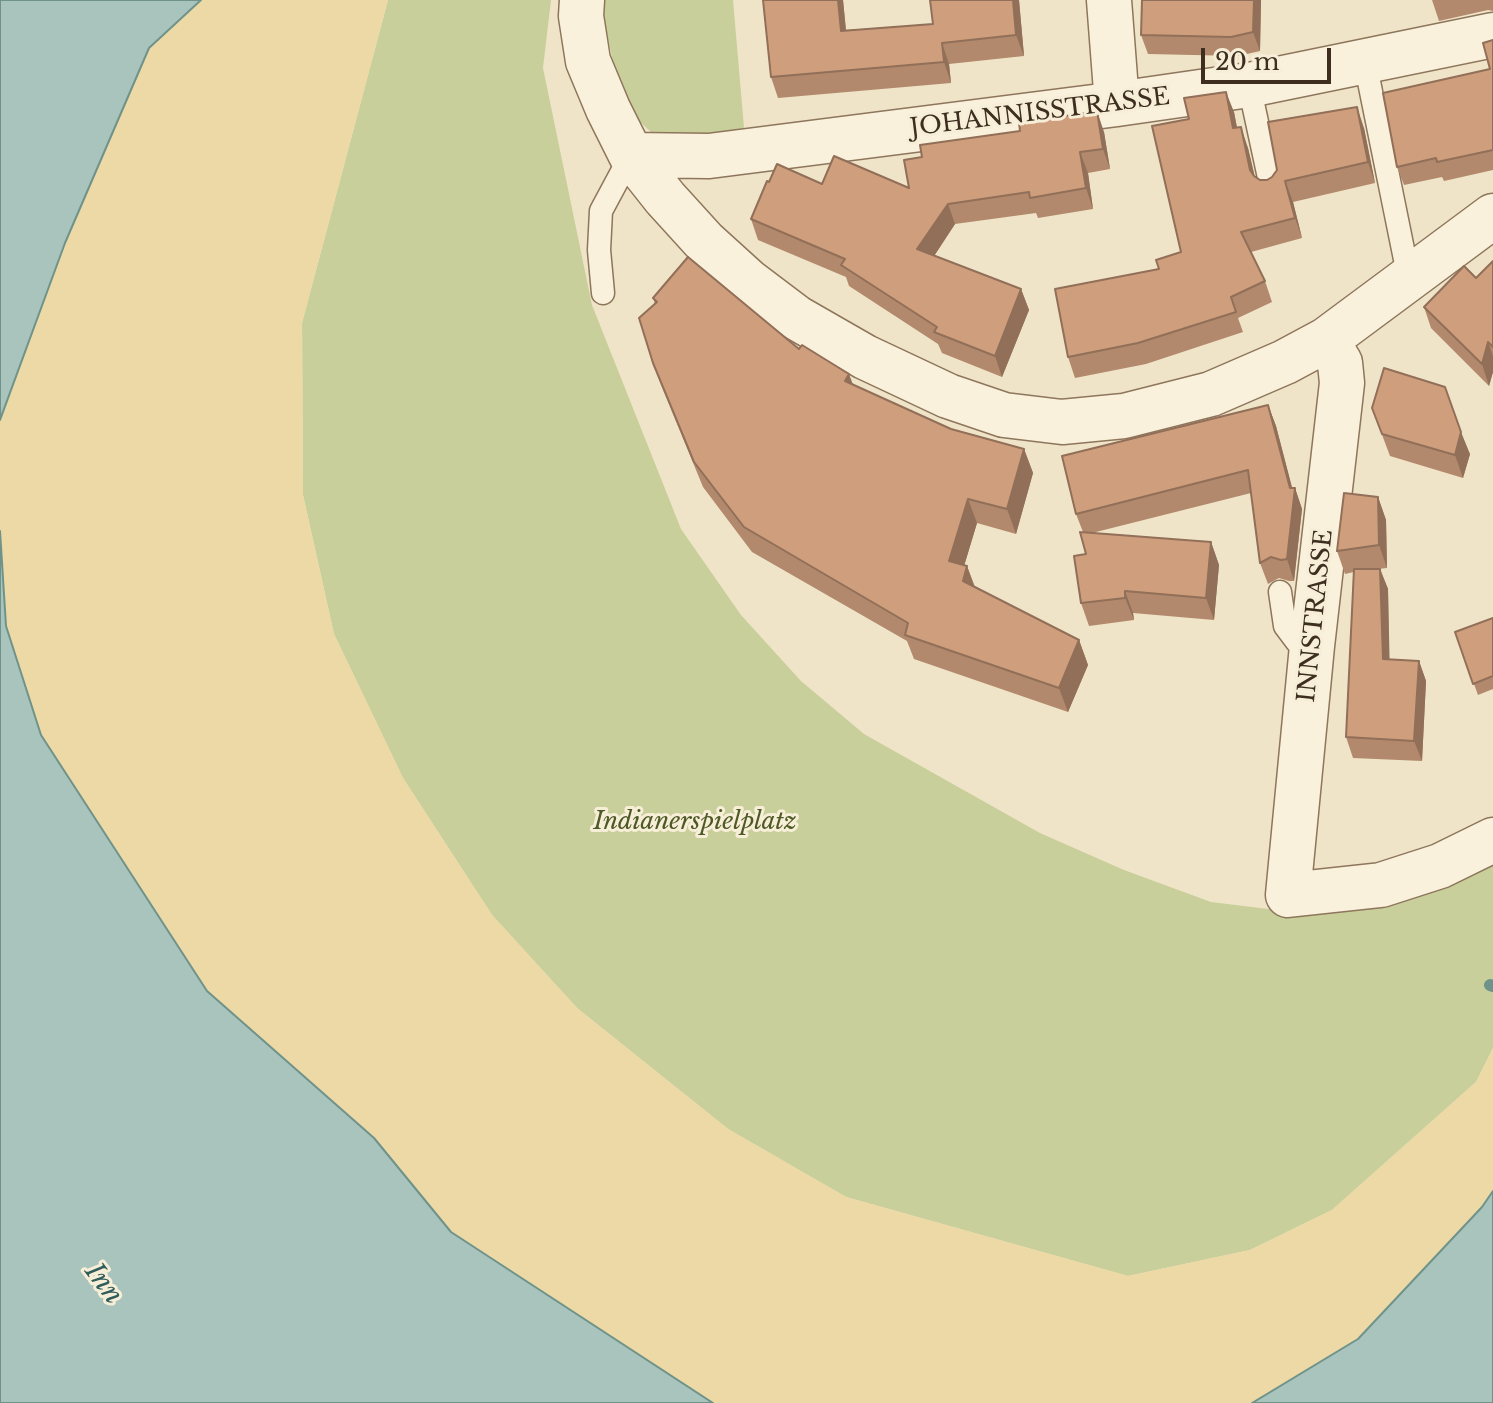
<!DOCTYPE html>
<style>
body{margin:0}
#map{position:relative;width:1493px;height:1403px;overflow:hidden;background:#f0e4c8;font-family:"Libre Baskerville",serif}
canvas{display:block}
.scale{position:absolute;left:1201px;top:48px;width:130px;height:36px;box-sizing:border-box;border:4px solid #3d2e20;border-top:0;padding-left:10px;font-size:24px;line-height:28px;white-space:nowrap;color:#3d2e20;-webkit-text-stroke:6px #f7eed8;paint-order:stroke}
</style>
<div id="map">
<canvas width="1493" height="1403"></canvas>
<div class="scale">20 m</div>
</div>
<script>
const g = document.querySelector('canvas').getContext('2d');
g.lineJoin = 'round';
function paint(path, color) { g.fillStyle = color; g.fill(path, 'evenodd'); }
const toPath = rows => new Path2D(rows.map(r => 'M' + r).join(''));
function stroke(path, color, width, dash) { g.strokeStyle = color; g.lineWidth = width; g.lineCap = dash ? 'butt' : 'round'; g.setLineDash(dash || []); g.stroke(path); }
function label(font, color, halo, rows, align = 'center') {
  g.font = font + ' "Libre Baskerville",serif'; g.lineWidth = 6; g.setLineDash([]); g.textBaseline = 'middle'; g.strokeStyle = halo; g.fillStyle = color; for (const [text, x, y, turn = 0] of rows) {
    g.save(); g.translate(x, y); g.rotate((+turn || 0) * Math.PI / 180); g.textAlign = isNaN(turn) ? turn : align; if (halo) g.strokeText(text, 0, 0); g.fillText(text, 0, 0); g.restore();
  }
}
const green = toPath([
 [388,0,551,0,543,68,592,305,681,529,741,615,801,681,864,734,1040,833,1124,870,1211,902,1293,912,1493,860,1493,1048,1476,1082,1332,1210,1250,1250,1128,1276,846,1197,728,1129,577,1008,492,915,403,778,334,634,303,495,302,323],
 [600,0,733,0,745,139,666,139,651,132,640,122,626,103,615,71]
]);
const sand = toPath([
 [201,0,388,0,302,323,303,495,334,634,403,778,492,915,577,1008,728,1129,846,1197,1128,1276,1250,1250,1332,1210,1476,1082,1493,1048,1493,1191,1482,1207,1358,1339,1252,1403,713,1403,451,1232,374,1138,207,991,41,735,6,626,0,531,0,420,65,243,149,48]
]);
const water = toPath([
 [0,0,201,0,149,48,65,243,0,420,0,0],
 [0,531,6,626,41,735,207,991,374,1138,451,1232,713,1403,0,1403,0,531],
 [1493,1191,1493,1403,1252,1403,1358,1339,1482,1207,1493,1191]
]);
const stream = toPath([
 [1490,985,1493,986]
]);
const lane = toPath([
 [1365,62,1409,279],
 [1249,85,1271,187],
 [603,293,599,250,601,211,631,155],
 [1280,592,1285,626,1297,642,1312,646]
]);
const street = toPath([
 [582,0,581,16,588,61,608,109,631,155,665,198,705,242,748,281,797,318,865,357,948,396,1004,415,1062,422,1124,416,1211,394,1285,362,1326,340,1493,216],
 [1109,0,1117,104],
 [631,155,709,156,1117,104,1249,85,1493,35],
 [1326,340,1340,363,1342,383,1312,646,1288,895,1381,885,1440,866,1493,840]
]);
const wall = toPath([
 [763,0,843,0,846,30,933,24,930,0,1019,0,1024,56,949,64,951,83,778,98,771,77],
 [1261,0,1260,51,1238,56,1148,54,1141,35],
 [1432,0,1493,0,1493,11,1488,10,1439,21],
 [1493,40,1493,170,1444,181,1442,177,1404,185,1397,167,1490,69],
 [1234,112,1237,128,1248,148,1255,177,1260,180,1267,180,1364,128,1375,183,1293,202,1302,238,1251,252,1265,281,1272,302,1238,318,1243,332,1146,364,1075,378,1068,357,1159,269,1181,252],
 [1104,132,1110,169,1088,173,1093,209,1038,218,1036,213,955,224,934,256,1021,289,1029,310,1002,377,942,353,938,344,849,286,846,277,758,240,751,219,769,182,909,188,922,157],
 [1493,261,1493,372,1489,386,1431,328,1424,307,1476,278],
 [653,298,799,349,853,385,951,429,1024,449,1033,473,1016,534,977,523,964,566,967,566,975,587,1079,640,1088,665,1068,712,914,659,907,641,752,552,703,487,662,387,653,363,655,304],
 [1268,405,1276,426,1292,488,1295,488,1302,509,1294,581,1289,581,1279,578,1268,584,1260,563,1251,493,1092,533,1211,542,1219,565,1214,620,1133,613,1134,620,1089,626,1081,603,1086,554,1083,532,1076,514],
 [1372,408,1470,454,1463,478,1390,456],
 [1378,497,1386,520,1387,568,1378,569,1380,569,1388,589,1389,659,1419,661,1426,681,1422,761,1353,758,1346,737,1354,572,1345,574,1337,551],
 [1493,618,1493,689,1478,695,1455,632]
]);
const shadedWall = toPath([
 [838,0,843,0,848,52,841,31],
 [1013,0,1019,0,1024,56,1016,35],
 [1254,0,1261,0,1260,51,1253,32],
 [942,43,949,64,951,83,944,62],
 [1226,92,1234,112,1241,149,1233,128],
 [1357,107,1364,128,1375,183,1368,162],
 [1097,111,1104,132,1110,169,1103,149],
 [1241,127,1248,148,1258,191,1250,170],
 [1080,152,1088,173,1093,209,1086,188],
 [1285,181,1293,202,1302,238,1295,218],
 [948,204,955,224,925,270,917,249],
 [1021,289,1029,310,1002,377,995,356],
 [1488,342,1493,356,1493,372,1489,386,1482,364],
 [849,374,858,398,845,381],
 [1268,405,1276,426,1294,495,1295,488,1302,509,1294,581,1287,559,1290,488],
 [1461,432,1470,454,1463,478,1455,455],
 [1024,449,1033,473,1016,534,1007,509],
 [1378,497,1386,520,1387,568,1379,545],
 [968,499,977,523,958,586,949,561],
 [1211,542,1219,565,1214,620,1206,598],
 [967,566,976,591,963,581],
 [1380,569,1388,589,1390,679,1383,659],
 [1125,591,1133,613,1134,620,1125,598],
 [1079,640,1088,665,1068,712,1059,688],
 [1419,661,1426,681,1422,761,1414,741]
]);
const building = toPath([
 [763,0,838,0,841,31,933,24,930,0,1013,0,1016,35,942,43,944,62,771,77,763,0],
 [1142,0,1254,0,1253,32,1231,37,1141,35,1142,0],
 [1493,40,1493,150,1437,162,1436,158,1397,167,1383,93,1490,69,1483,43,1493,40],
 [1226,92,1233,128,1241,127,1250,170,1254,176,1260,180,1267,180,1272,177,1277,170,1268,122,1357,107,1368,162,1285,181,1295,218,1241,232,1265,281,1231,297,1236,312,1138,343,1068,357,1055,289,1159,269,1156,260,1181,252,1152,126,1189,119,1184,98,1226,92],
 [1097,111,1103,149,1080,152,1086,188,1030,198,1029,192,948,204,917,249,1021,289,995,356,934,332,937,327,841,265,845,259,751,219,767,181,769,182,777,164,822,184,834,156,909,188,904,160,922,157,920,145,1020,131,1019,123,1097,111],
 [688,257,799,349,802,345,849,374,845,381,951,429,1024,449,1007,509,968,499,949,561,967,566,963,581,1079,640,1059,688,905,635,908,623,744,527,694,462,653,363,639,318,657,302,653,298,688,257],
 [1493,261,1493,347,1488,342,1482,364,1424,307,1464,266,1476,278,1493,261],
 [1384,368,1445,387,1461,432,1455,455,1382,434,1372,408,1384,368],
 [1268,405,1290,488,1295,488,1287,559,1281,560,1271,557,1260,563,1248,470,1076,514,1062,456,1268,405],
 [1344,493,1378,497,1379,545,1337,551,1344,493],
 [1080,532,1211,542,1206,598,1125,591,1125,598,1081,603,1074,556,1086,554,1080,532],
 [1354,569,1380,569,1383,659,1419,661,1414,741,1346,737,1354,569],
 [1493,618,1493,676,1473,684,1455,632,1493,618]
]);
const streetNames = [
 ["JOHANNISSTRASSE",1040,113,-7],
 ["INNSTRASSE",1316,616,-84]
];
const parkNames = [
 ["Indianerspielplatz",695,822]
];
const waterNames = [
 ["Inn",103,1284,53]
];
paint(green, '#c9cf9b');
paint(sand, '#ecd9a5');
paint(water, '#a9c4bc');
stroke(water, '#6f938a', 2);
stroke(stream, '#6f938a', 12);
stroke(lane, '#8d765c', 25);
stroke(street, '#8d765c', 47);
stroke(lane, '#faf1dc', 22);
stroke(street, '#faf1dc', 44);
paint(wall, '#b2896c');
paint(shadedWall, '#916f58');
paint(building, '#cf9f7d');
stroke(building, '#916f58', 2);
label('24px', '#3d2e20', '#f7eed8', streetNames);
label('italic 24px', '#4d5a26', '#f7eed8', parkNames);
label('italic 26px', '#2f5d5a', '#f7eed8', waterNames);
</script>
